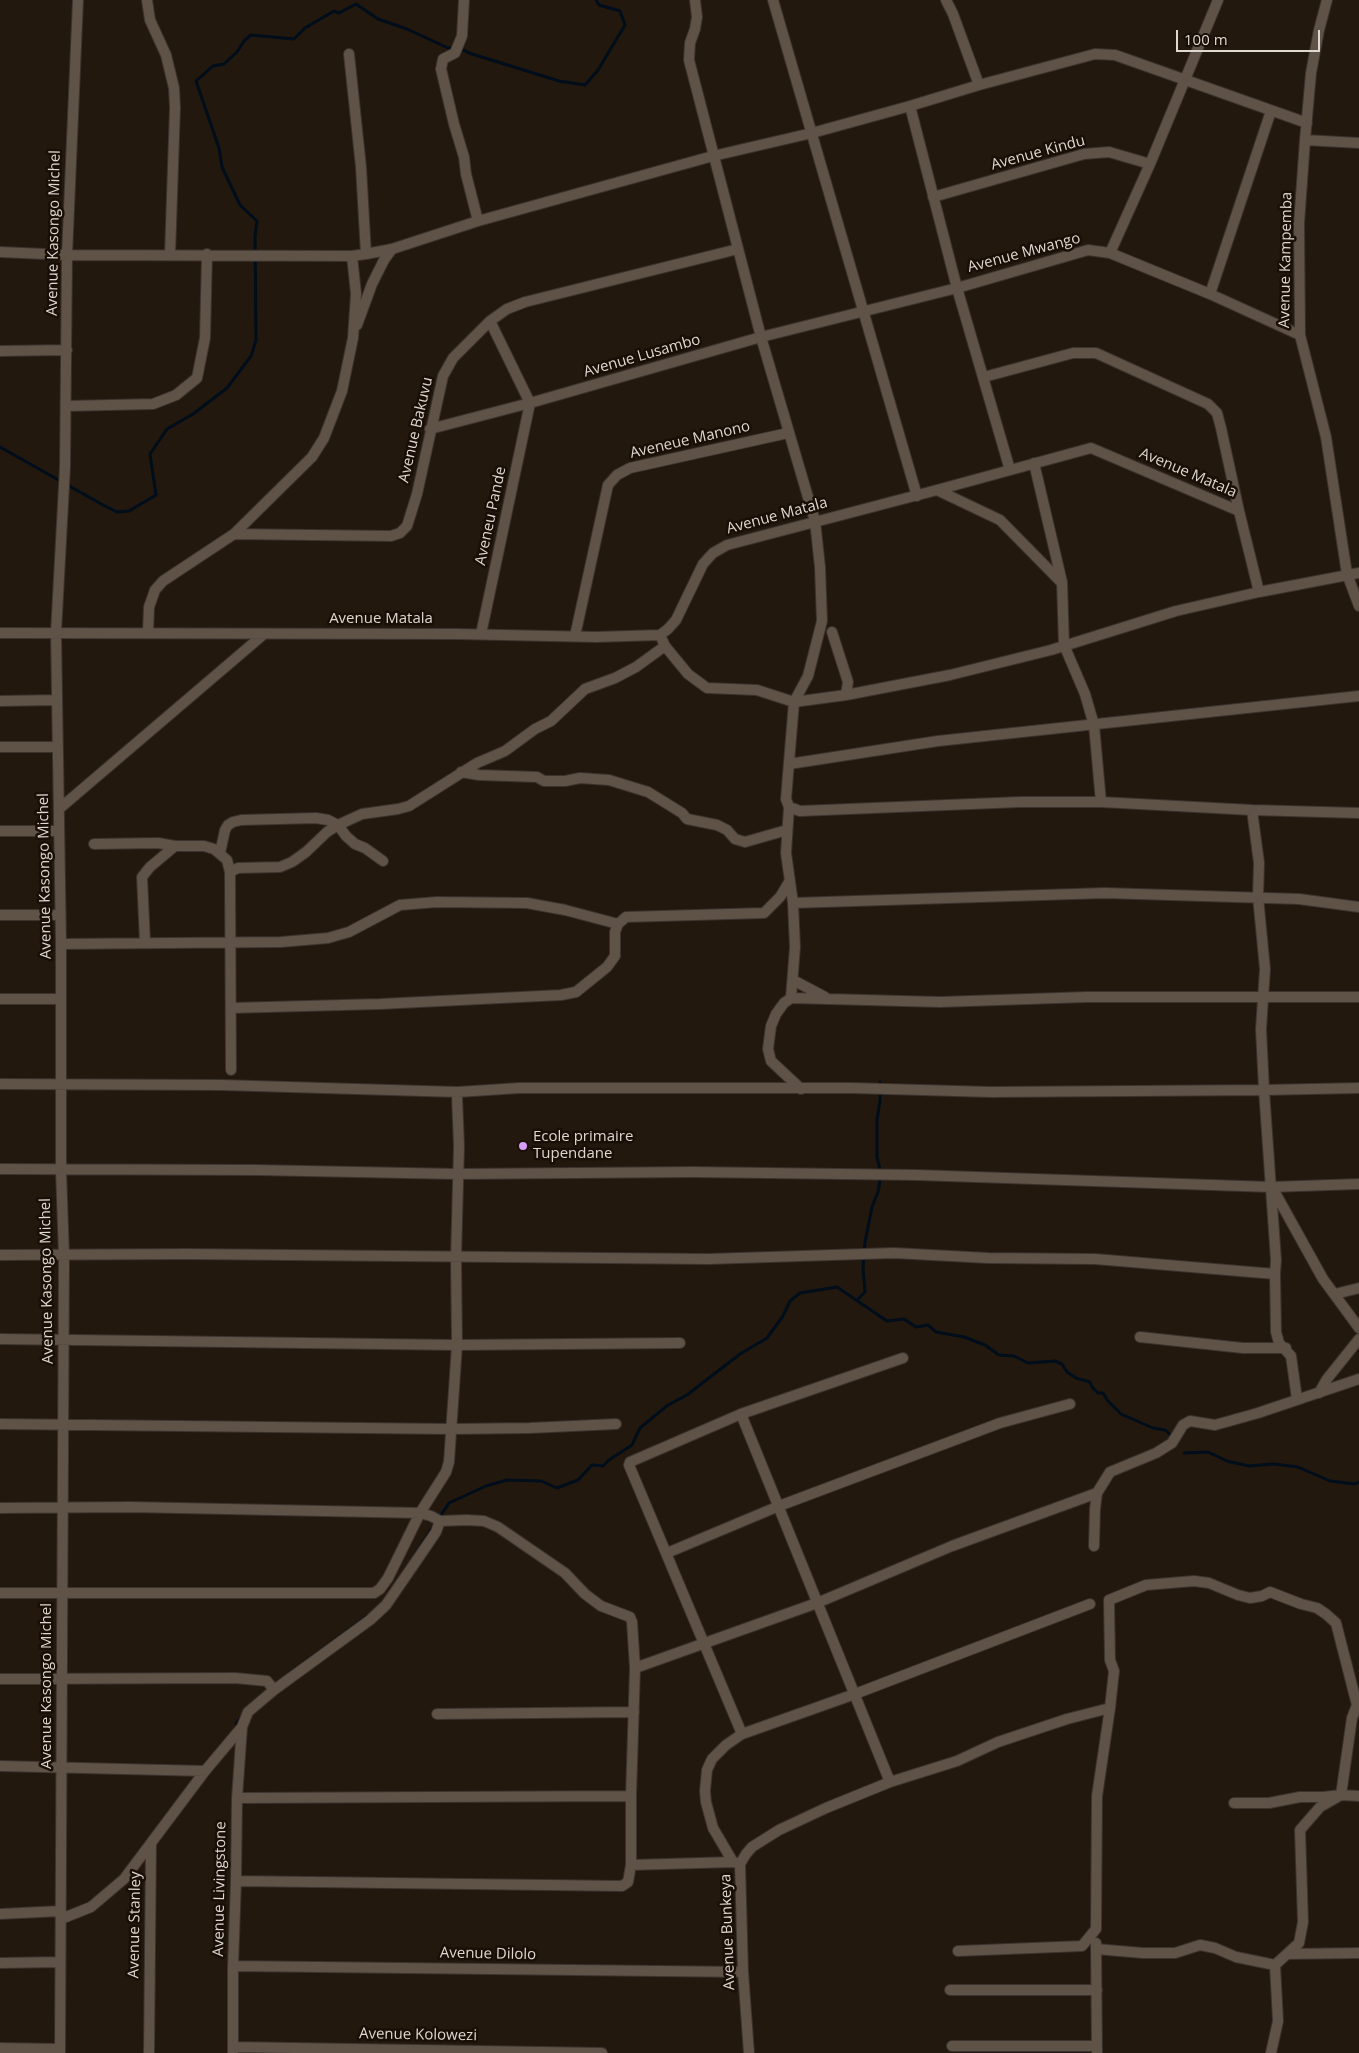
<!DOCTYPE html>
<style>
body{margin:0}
#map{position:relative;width:1359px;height:2053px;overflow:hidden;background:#23180e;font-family:"Open Sans",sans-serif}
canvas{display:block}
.scale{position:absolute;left:1176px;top:30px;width:144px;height:22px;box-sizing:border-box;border:2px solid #dfd8d1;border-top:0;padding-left:6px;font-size:15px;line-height:18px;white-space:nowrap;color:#dfd8d1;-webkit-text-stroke:4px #190f06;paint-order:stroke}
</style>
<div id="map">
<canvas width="1359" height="2053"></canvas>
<div class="scale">100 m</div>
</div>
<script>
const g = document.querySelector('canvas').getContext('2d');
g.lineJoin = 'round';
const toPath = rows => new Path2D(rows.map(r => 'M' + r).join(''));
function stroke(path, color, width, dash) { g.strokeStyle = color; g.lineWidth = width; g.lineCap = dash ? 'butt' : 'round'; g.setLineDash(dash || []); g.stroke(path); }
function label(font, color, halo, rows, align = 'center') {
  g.font = font + ' "Open Sans",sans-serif'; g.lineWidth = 5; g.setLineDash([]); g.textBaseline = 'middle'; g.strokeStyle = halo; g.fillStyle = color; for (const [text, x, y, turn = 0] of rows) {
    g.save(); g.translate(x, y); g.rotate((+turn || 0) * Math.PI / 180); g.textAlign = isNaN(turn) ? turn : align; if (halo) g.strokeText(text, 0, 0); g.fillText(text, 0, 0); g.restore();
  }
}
const stream = toPath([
 [0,447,103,505,117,512,129,511,156,495,150,454,167,429,193,414,227,388,251,356,256,340,255,236,257,221,240,205,222,167,219,148,196,81,213,66,224,64,237,52,244,41,251,35,294,39,305,28,334,11,339,13,356,4,378,19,407,29,448,48,458,47,469,53,559,81,585,85,598,70,625,25,620,11,599,5,596,0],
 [857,1300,865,1292,863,1268,865,1242,872,1207,878,1192,881,1174,877,1157,877,1119,880,1101,880,1082],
 [1184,1453,1208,1452,1227,1461,1249,1466,1274,1464,1298,1467,1330,1481,1355,1484,1359,1482],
 [439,1518,449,1503,486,1486,507,1480,541,1481,557,1488,578,1480,592,1465,603,1466,609,1460,632,1445,640,1428,668,1405,687,1395,740,1354,767,1338,783,1316,790,1301,800,1293,837,1287,887,1321,904,1319,916,1327,928,1325,936,1332,964,1337,985,1345,999,1355,1014,1356,1028,1363,1055,1361,1062,1364,1067,1372,1076,1378,1090,1382,1092,1387,1098,1393,1103,1393,1108,1401,1121,1414,1153,1428,1165,1430,1174,1438],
 [416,1553,434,1525],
 [291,1672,370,1614],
 [236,1724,242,1716]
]);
const minor = toPath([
 [147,0,150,20,166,55,174,88,175,108,170,254],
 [464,0,462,36,455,53,443,59,441,69,454,124,464,157,466,174,478,221],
 [695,0,697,17,695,29,690,43,689,60,761,337,815,521,820,567,822,621,808,676,794,702,786,799,789,807,800,811,1020,802,1101,802,1252,810,1359,813],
 [773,0,917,496],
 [946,0,953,14,979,85],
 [1327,0,1319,30,1311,73,1305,140,1299,224,1300,335,1326,437,1347,574,1359,606],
 [349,54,361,167,366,254],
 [910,106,957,288,1010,470],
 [1305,140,1359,143],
 [933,197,1084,154,1109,152,1150,164],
 [0,252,67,255,352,256,366,254,392,249,478,221,713,156,812,133,910,106,979,85,1095,54,1115,55,1307,123],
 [1110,253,1150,164,1218,0],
 [1210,294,1271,111],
 [357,325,372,284,384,260,392,249],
 [0,351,67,350],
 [984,377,1073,353,1096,353,1208,404,1217,413,1221,428,1239,511],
 [67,406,153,404,176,395,197,378,205,338,207,254],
 [430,429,530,403,761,337,957,288,1088,250,1110,253,1210,294,1300,335],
 [1034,463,1062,582,1064,645,1085,694,1094,725,1101,802],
 [937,490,1000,520,1061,582],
 [234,534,391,536,400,533,407,526,417,494,443,376,453,358,490,321,507,309,525,302,738,249],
 [832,632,848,682,846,695],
 [0,633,457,634,596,637,660,635,668,629,676,620,703,564,713,553,727,545,937,490,1091,448,1239,511,1259,592],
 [148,633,149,607,155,590,163,581,234,534,312,457,324,438,342,391,353,338,356,294,352,256],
 [481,634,530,403,490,321],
 [660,635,665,646,688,674,707,688,757,690,794,702,846,695,950,675,1051,650,1176,611,1259,592,1359,573],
 [575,636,608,485,617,475,630,468,788,433],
 [0,701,57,700],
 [0,747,57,747],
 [789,764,938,741,1359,696],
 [461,772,479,775,537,777,544,781,565,781,580,778,609,780,648,792,682,813,687,819,717,825,727,830,735,839,745,842,787,830],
 [789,807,786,853,793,903,795,947,791,998],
 [59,809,264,634],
 [0,831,59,831],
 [94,844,158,843,175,846,204,846,214,849,227,860,230,872],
 [220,853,225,830,228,825,233,822,241,820,316,818,328,820,338,825,346,836,355,844,365,848,383,861],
 [793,903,1105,893,1299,899,1359,907],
 [0,915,60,915],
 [145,942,142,877,150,867,175,846],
 [61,944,281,942,328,938,349,932,400,905,437,902,527,903,565,910,618,924],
 [793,980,825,997],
 [0,999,61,999],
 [231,1008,380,1004,561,995,576,992,607,967,615,956,615,932,618,924,626,917,764,913,780,897,789,882],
 [231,1070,230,872,238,868,280,867,292,862,306,852,327,832,338,825,362,814,398,809,409,806,477,763,505,751,535,729,551,721,585,689,615,678,636,667,665,646],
 [0,1084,221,1085,458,1092],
 [801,1089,771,1061,768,1049,771,1026,776,1014,784,1003,791,998,940,1002,1087,997,1359,997],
 [0,1169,256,1170,457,1174,692,1172,917,1175,1271,1187,1359,1184],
 [1273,1189,1323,1279,1359,1328],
 [0,1255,187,1254,708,1259,894,1253,988,1258,1095,1259,1275,1274],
 [1335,1294,1359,1288],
 [1140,1337,1243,1348,1286,1348],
 [0,1339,457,1345,680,1343],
 [1319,1393,1327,1379,1359,1339],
 [1297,1399,1291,1356,1279,1343,1276,1332,1275,1274,1276,1260,1264,1090,1359,1088],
 [741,1414,890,1782],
 [0,1424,451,1429,530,1428,616,1424],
 [0,1508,130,1507,420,1513,431,1516,440,1521,467,1520,484,1521,498,1527,565,1573,585,1594,601,1606,630,1617,632,1622,635,1668],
 [1094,1546,1095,1509,1097,1493],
 [667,1553,779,1506,1000,1423,1070,1404],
 [0,1593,374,1593,380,1589,388,1578,420,1513,446,1472,449,1462,457,1345,456,1258,459,1146,457,1096,458,1092,519,1088,852,1088,991,1092,1264,1090,1261,1029,1265,969,1258,897,1259,863,1252,810],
 [0,1679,235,1678,267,1681,274,1690],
 [437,1714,634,1712],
 [742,1734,629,1465,630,1462,741,1414,903,1358],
 [0,1766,205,1771],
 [237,1798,631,1796],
 [1234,1803,1269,1803,1300,1797,1323,1797,1341,1795,1359,1796],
 [733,1862,713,1828,706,1802,705,1791,707,1770,712,1759,726,1745,742,1734,855,1694,1090,1604],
 [631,1865,733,1862,737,1863],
 [236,1881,622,1886,628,1882,631,1865,631,1796,635,1668,817,1603,952,1546,1097,1493,1110,1472,1156,1453,1172,1443,1183,1425,1190,1421,1215,1425,1258,1413,1359,1379],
 [0,1914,61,1911],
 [61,1919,91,1907,124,1879,205,1771,242,1727,248,1712,274,1690,370,1620,386,1605,419,1557,436,1532,440,1521],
 [1096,1943,1097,2053],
 [958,1951,1082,1946,1096,1929,1097,1796,1110,1708,1114,1671,1110,1660,1109,1600,1146,1585,1194,1581,1209,1583,1238,1595,1250,1598,1262,1596,1270,1592,1301,1604,1317,1608,1326,1614,1336,1623,1357,1705,1352,1718,1341,1795,1320,1807,1300,1830,1303,1922,1299,1943,1275,1965,1236,1957,1215,1948,1200,1945,1175,1953,1143,1953,1096,1949],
 [1287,1954,1359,1953],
 [0,1963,60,1962],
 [233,1966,743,1972],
 [950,1990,1097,1990],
 [952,2046,1097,2046],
 [233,2047,602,2053],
 [0,2048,60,2049],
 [233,2052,233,1966,236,1881,237,1798,242,1727],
 [60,2053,64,1256,61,1170,61,944,56,633,65,467,67,255,78,0],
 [149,2053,151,1843],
 [749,2053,743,1972,740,1864,746,1854,752,1847,779,1830,826,1808,890,1782,957,1761,998,1742,1067,1719,1110,1708],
 [1271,2053,1278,2021,1275,1965]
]);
const markers = [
 [523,1146,5,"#d79bf9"]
];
const streetNames = [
 ["Avenue Kindu",1038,153,-15],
 ["Avenue Kasongo Michel",54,233,-89],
 ["Avenue Mwango",1024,253,-15],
 ["Avenue Kampemba",1286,260,-89],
 ["Avenue Lusambo",642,356,-16],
 ["Avenue Bakuvu",416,430,-77],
 ["Aveneue Manono",690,440,-13],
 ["Avenue Matala",1188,473,23],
 ["Aveneu Pande",491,516,-78],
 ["Avenue Matala",777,516,-15],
 ["Avenue Matala",381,619],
 ["Avenue Kasongo Michel",45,876,-91],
 ["Avenue Kasongo Michel",47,1281,-91],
 ["Avenue Kasongo Michel",47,1686,-90],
 ["Avenue Livingstone",220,1889,-89],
 ["Avenue Stanley",135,1925,-89],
 ["Avenue Bunkeya",728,1932,-92],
 ["Avenue Dilolo",488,1954,1],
 ["Avenue Kolowezi",418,2035,1]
];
const poiNames = [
 ["Ecole primaire",533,1137],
 ["Tupendane",533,1154]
];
stroke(stream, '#000d1a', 3);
stroke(minor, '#3a332e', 12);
stroke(minor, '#5f5347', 10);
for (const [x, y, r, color] of markers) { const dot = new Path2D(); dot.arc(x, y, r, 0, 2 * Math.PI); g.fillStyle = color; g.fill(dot); stroke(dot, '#190f06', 2); }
label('15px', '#dfd8d1', '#190f06', streetNames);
label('15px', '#dfd8d1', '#190f06', poiNames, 'left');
</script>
